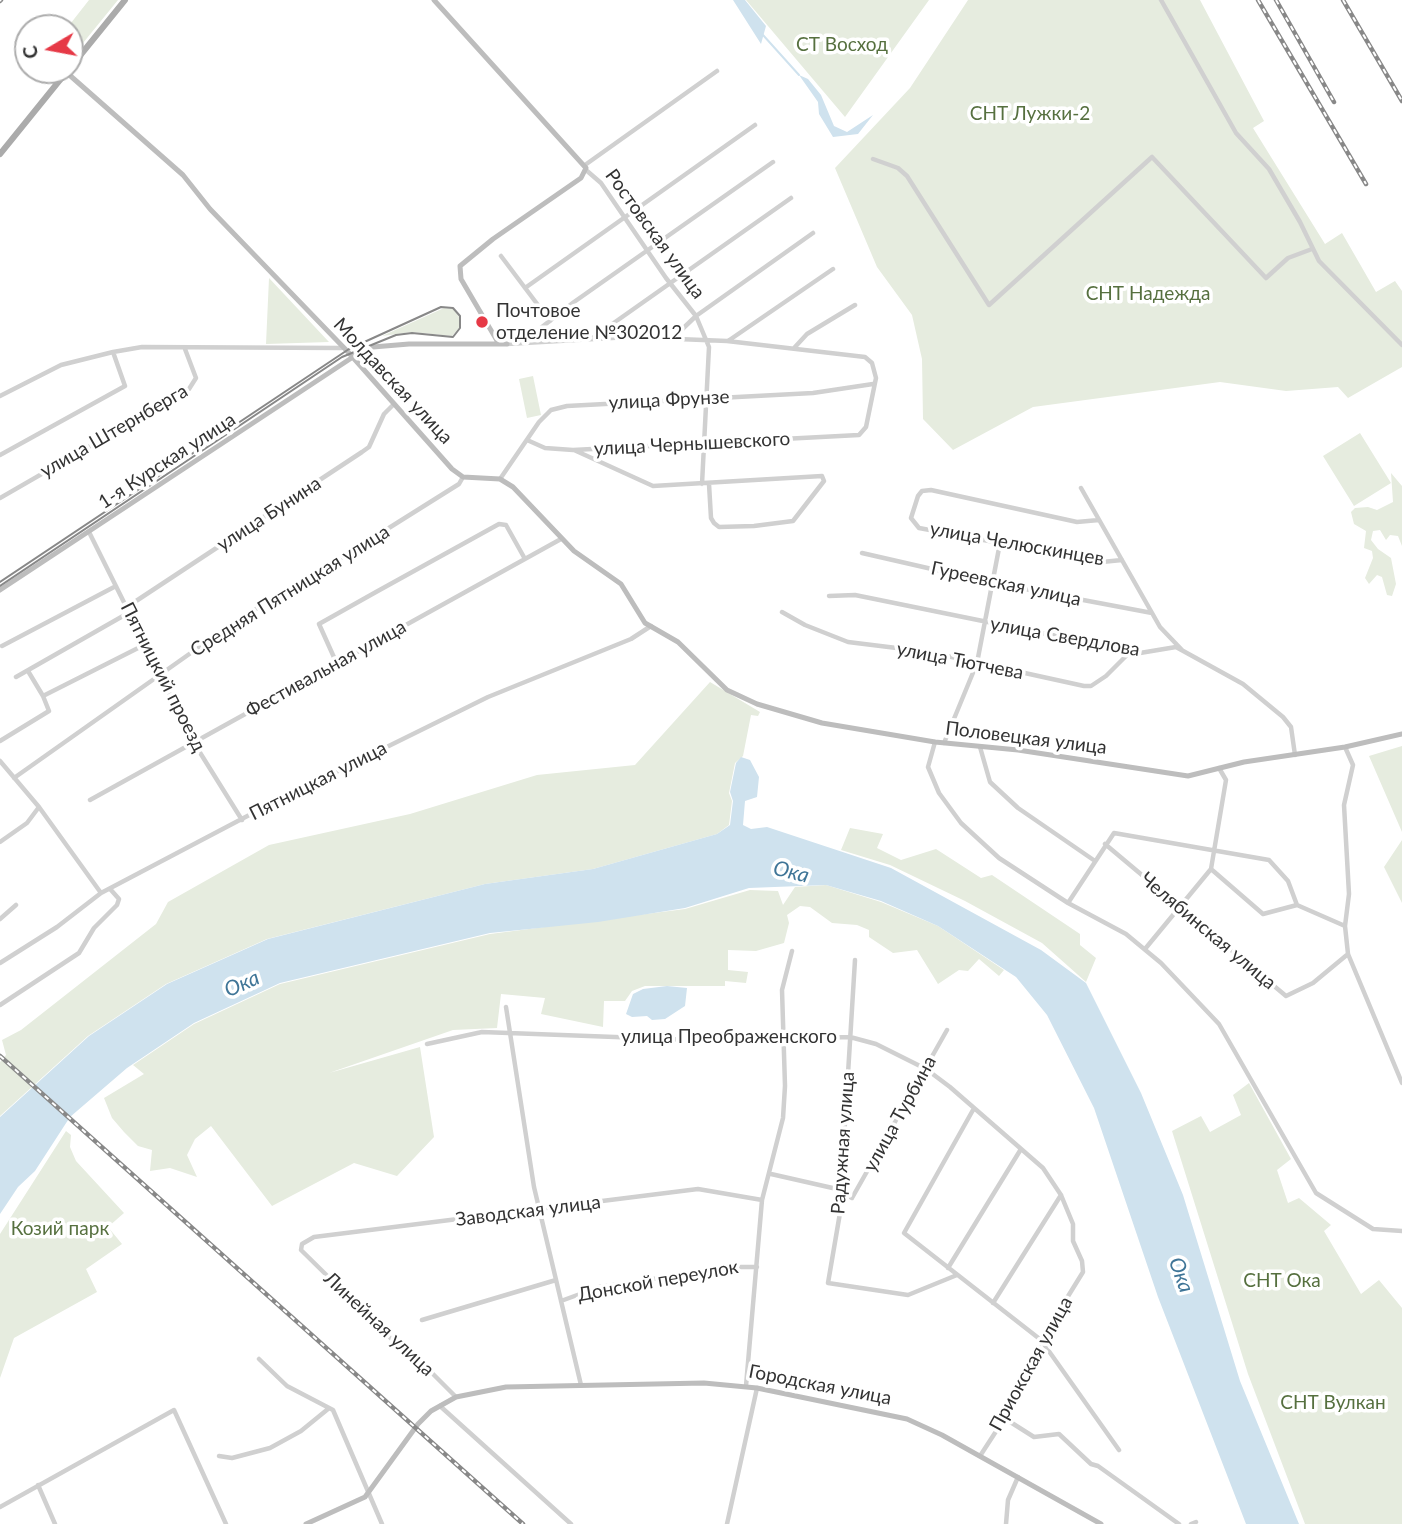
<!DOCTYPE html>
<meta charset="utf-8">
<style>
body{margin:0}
#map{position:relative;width:1402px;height:1524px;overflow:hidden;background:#fff;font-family:Lato,sans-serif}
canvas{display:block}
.north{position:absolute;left:14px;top:14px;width:70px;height:70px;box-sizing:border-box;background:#fff;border:2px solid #adadad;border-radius:50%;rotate:260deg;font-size:19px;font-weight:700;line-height:28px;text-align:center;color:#333}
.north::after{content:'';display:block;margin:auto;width:24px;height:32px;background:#e63946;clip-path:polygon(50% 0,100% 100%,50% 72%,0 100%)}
</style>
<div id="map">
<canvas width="1402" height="1524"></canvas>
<div class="north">С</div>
</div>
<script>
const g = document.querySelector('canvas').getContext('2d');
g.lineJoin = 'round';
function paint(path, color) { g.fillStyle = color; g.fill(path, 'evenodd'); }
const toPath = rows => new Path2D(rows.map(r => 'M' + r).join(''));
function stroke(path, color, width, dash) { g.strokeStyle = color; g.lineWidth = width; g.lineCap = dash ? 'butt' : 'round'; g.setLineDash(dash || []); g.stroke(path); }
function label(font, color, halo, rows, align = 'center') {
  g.font = font + ' Lato,sans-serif'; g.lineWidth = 7; g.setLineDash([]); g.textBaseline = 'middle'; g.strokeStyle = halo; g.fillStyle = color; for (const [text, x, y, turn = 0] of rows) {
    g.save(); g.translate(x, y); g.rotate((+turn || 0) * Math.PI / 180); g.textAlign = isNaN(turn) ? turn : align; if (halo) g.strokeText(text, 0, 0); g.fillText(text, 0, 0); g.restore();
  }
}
const green = toPath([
 [89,0,118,0,70,59,70,28,67,28],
 [746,0,929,0,845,117],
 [968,0,1200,0,1264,121,1253,128,1325,244,1342,233,1376,292,1395,281,1402,291,1402,367,1348,398,1338,387,1286,391,1220,382,1033,407,953,450,923,419,922,359,912,315,877,267,835,168,910,88],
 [269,278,329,342,266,344],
 [444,308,453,309,459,317,459,328,452,336,412,332,382,336],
 [533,376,541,415,527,418,519,379],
 [1360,433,1391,483,1354,506,1323,456],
 [1391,473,1402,486,1402,546,1398,536,1390,535,1386,540,1380,530,1373,531,1371,540,1378,549,1391,558,1396,584,1392,596,1387,595,1382,577,1377,575,1369,584,1365,578,1373,558,1372,551,1364,548,1366,531,1354,524,1351,512,1355,508,1368,507,1377,510,1393,502],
 [710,682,760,712,758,716,751,715,743,756,735,763,729,793,732,801,729,825,717,834,593,869,485,884,267,939,166,984,88,1036,0,1116,0,1062,6,1055,2,1040,21,1030,156,924,168,902,269,845,410,814,537,775,635,765],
 [1402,746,1402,832,1369,756],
 [850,828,883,834,877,848,901,860,936,849,981,878,992,875,1080,934,1080,945,1096,958,1086,982,1042,943,965,901,890,865,841,850],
 [1402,840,1402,903,1384,867],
 [826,885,881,902,938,926,1004,970,999,976,979,959,968,971,959,970,938,984,917,950,893,953,869,937,869,930,857,925,832,923,810,907,800,906,787,915,789,923,784,943,756,951,728,950,728,970,748,972,746,983,725,981,725,986,645,986,632,991,625,1001,604,1001,603,1027,541,1014,545,998,501,994,497,1028,453,1030,329,1073,420,1047,434,1137,397,1176,354,1163,272,1206,211,1126,195,1139,187,1155,197,1177,170,1168,150,1171,152,1150,138,1146,124,1132,112,1118,104,1098,144,1074,133,1065,194,1024,280,984,490,934,685,909,750,890,778,891,783,905,795,887],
 [1249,1083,1291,1159,1277,1170,1288,1203,1299,1198,1331,1225,1324,1231,1361,1294,1379,1280,1402,1308,1402,1524,1305,1524,1248,1374,1172,1131,1201,1116,1210,1132,1241,1115,1233,1095],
 [66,1131,71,1135,70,1147,76,1161,124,1213,108,1227,122,1244,86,1269,97,1292,14,1338,0,1378,0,1234]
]);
const water = toPath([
 [733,0,745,0,766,26,761,44],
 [799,75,808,79,821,95,834,126,847,132,873,115,858,134,833,137,819,114,818,102],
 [741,757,750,760,759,777,757,797,745,801,743,825,751,829,767,827,891,868,1041,950,1086,983,1141,1093,1183,1195,1240,1381,1299,1524,1246,1524,1158,1297,1094,1108,1047,1015,1016,977,938,926,881,901,826,885,749,888,685,908,598,922,490,933,280,983,194,1023,127,1068,70,1117,35,1171,18,1187,0,1214,0,1117,89,1036,167,984,268,939,485,884,593,869,717,834,730,825,733,801,730,792,736,763],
 [667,986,687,988,685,1006,665,1019,652,1020,647,1016,632,1017,626,1014,633,994,643,989]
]);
const stream = toPath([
 [763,35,799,75]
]);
const street = toPath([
 [1161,0,1236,133,1269,169,1300,222,1319,261,1402,345],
 [873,159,898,168,907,176,989,305,1152,157,1266,278,1288,258,1312,249],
 [585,165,717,71],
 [586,170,601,183,666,278,696,316,709,347,702,484],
 [501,256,550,321],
 [525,288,755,125],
 [673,338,696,316,813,233],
 [591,339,791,198],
 [524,341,574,302,773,162],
 [728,341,833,269],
 [507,344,629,337,727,341,865,357,872,363,876,378,866,427,859,435,573,450,545,448,527,440],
 [795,347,807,334,855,305],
 [0,396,61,365,113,352,142,347,342,348],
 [574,450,653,486,822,476,824,481,793,521,754,526,719,527,714,523,711,518,709,484],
 [0,455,125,386,113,352],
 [500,479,539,422,551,410,567,406,813,393,873,384],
 [1081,488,1160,627,1182,650],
 [0,498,189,389,196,378,185,349],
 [1099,520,1077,522,931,490,922,491,918,496,911,518,919,528,1102,562,1122,560],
 [89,532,194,743,242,820],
 [862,553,993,583,1152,613],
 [829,596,855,595,1140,653,1176,647,1243,684,1283,717,1291,727,1295,755],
 [127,607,362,452,369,447,384,414,393,405],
 [782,612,805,625,848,642,929,652,1084,686,1091,686,1106,676,1130,652],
 [2,646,116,586],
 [337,664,319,624,376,592,499,524,506,525,525,559],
 [28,671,43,696],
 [16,677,130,612],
 [0,741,49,711,43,696,146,644],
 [935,742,928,767,939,793,961,823,999,858,1068,903,1126,934,1161,963,1219,1024,1316,1193,1373,1229,1402,1231],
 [944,743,977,663,1000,543],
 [980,747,990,782,1018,808,1095,861],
 [1345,747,1353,765,1344,805,1349,894,1345,926,1348,954,1402,1083],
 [0,761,39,807,101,893],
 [14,778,236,621,357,548,459,484,463,477],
 [90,800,561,539],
 [0,842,27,823,39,807],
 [1105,844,1286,996,1313,983,1348,954],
 [1211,869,1263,914,1297,905,1345,926],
 [1068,903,1114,833,1269,860,1288,881,1297,905],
 [0,919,16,905],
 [1145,949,1211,869,1226,780,1219,768],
 [855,960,843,1155,837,1189,840,1213,828,1283,908,1295,957,1275],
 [0,963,57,927,101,893,255,812,488,697,631,639,651,626],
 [0,1005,79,953,94,928,117,905,119,899,111,890],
 [506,1007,534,1187,581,1385],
 [427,1044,482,1032,721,1041,850,1037,876,1044,926,1069,950,1087,1043,1168,1061,1195,1073,1224,1073,1241,1082,1261,1083,1272,1041,1340,1017,1399,980,1456],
 [973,1110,904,1233,1041,1340,1119,1450],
 [771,1174,837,1189,852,1198,947,1030],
 [948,1268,1021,1149],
 [561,1301,599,1287,734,1267,757,1267],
 [993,1303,1061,1195],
 [422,1320,556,1280],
 [259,1359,287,1386,333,1410,382,1524],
 [746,1386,762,1200,783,1118,785,1086,782,990,792,951],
 [456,1397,430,1371,418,1365,301,1250,302,1244,314,1237,698,1189,762,1200],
 [440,1406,571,1524],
 [1004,1418,1034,1437,1059,1434,1091,1464,1098,1466,1179,1524],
 [219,1456,232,1458,270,1448,301,1431,328,1409],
 [38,1485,55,1524],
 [0,1507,174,1410,226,1524],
 [727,1524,757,1388],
 [1006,1524,1008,1500,1018,1477],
 [1191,1524,1196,1522]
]);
const secondary = toPath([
 [434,0,586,168,581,178,493,239,460,266,461,279,499,344],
 [66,72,183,175,210,209,349,353,452,469,463,477,500,479,513,487,574,551,621,584,645,623,678,642,727,690,757,704,822,723,935,742,1018,750,1188,776,1244,762,1345,747,1402,734],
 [0,590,359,353,373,347,409,344,507,344],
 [306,1524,365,1497,418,1424,431,1411,456,1397,506,1387,704,1383,757,1388,907,1419,942,1435,1101,1524]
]);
const primary = toPath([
 [70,68,125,0],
 [0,154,68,70]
]);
const tram = toPath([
 [0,582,349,349,441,307,453,308,460,316,460,328,453,337,412,333,396,335,342,357,0,586]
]);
const rail = toPath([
 [1258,0,1366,184],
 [1276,0,1334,102],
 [1343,0,1402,101],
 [0,1,1,0],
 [0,1056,523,1524]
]);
const markers = [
 [482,322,7,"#e63946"]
];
const parkNames = [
 ["СТ Восход",842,45],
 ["СНТ Лужки-2",1030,114],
 ["СНТ Надежда",1148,294],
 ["Козий парк",60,1229],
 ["СНТ Ока",1282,1281],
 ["СНТ Вулкан",1333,1403]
];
const streetNames = [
 ["Ростовская улица",655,234,54],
 ["Молдавская улица",393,381,47],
 ["улица Фрунзе",669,400,-3],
 ["улица Штернберга",114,431,-30],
 ["улица Чернышевского",692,444,-3],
 ["1-я Курская улица",167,461,-33],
 ["улица Бунина",269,514,-33],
 ["улица Челюскинцев",1017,544,10],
 ["Гуреевская улица",1006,584,12],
 ["Средняя Пятницкая улица",290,591,-32],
 ["улица Свердлова",1065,637,10],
 ["улица Тютчева",960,661,11],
 ["Фестивальная улица",326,669,-29],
 ["Пятницкий проезд",163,677,63],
 ["Половецкая улица",1026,738,7],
 ["Пятницкая улица",318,781,-27],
 ["Челябинская улица",1208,931,40],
 ["улица Преображенского",729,1037],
 ["улица Турбина",900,1114,-61],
 ["Радужная улица",843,1143,-86],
 ["Заводская улица",528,1211,-7],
 ["Донской переулок",658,1281,-10],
 ["Линейная улица",379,1324,43],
 ["Приокская улица",1031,1364,-61],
 ["Городская улица",820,1385,11]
];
const poiNames = [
 ["Почтовое",496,311],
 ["отделение №302012",496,333]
];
const waterNames = [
 ["Ока",791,872,14],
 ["Ока",242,984,-24],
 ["Ока",1181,1275,70]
];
paint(green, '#e6ecdf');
paint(water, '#cfe2ee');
stroke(stream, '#cfe2ee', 2);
stroke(street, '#d0d0d0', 4.5);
stroke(secondary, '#bdbdbd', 5);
stroke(primary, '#ababab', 6);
stroke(tram, '#888', 2);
stroke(rail, '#888', 4.5);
stroke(rail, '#fff', 2, [5]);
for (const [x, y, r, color] of markers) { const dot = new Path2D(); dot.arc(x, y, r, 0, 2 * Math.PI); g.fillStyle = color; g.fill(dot); stroke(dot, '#fff', 2.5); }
label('19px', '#56703f', '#fff', parkNames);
label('19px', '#333', '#fff', streetNames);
label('19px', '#333', '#fff', poiNames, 'left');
label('italic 21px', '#3f7597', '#fff', waterNames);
</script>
